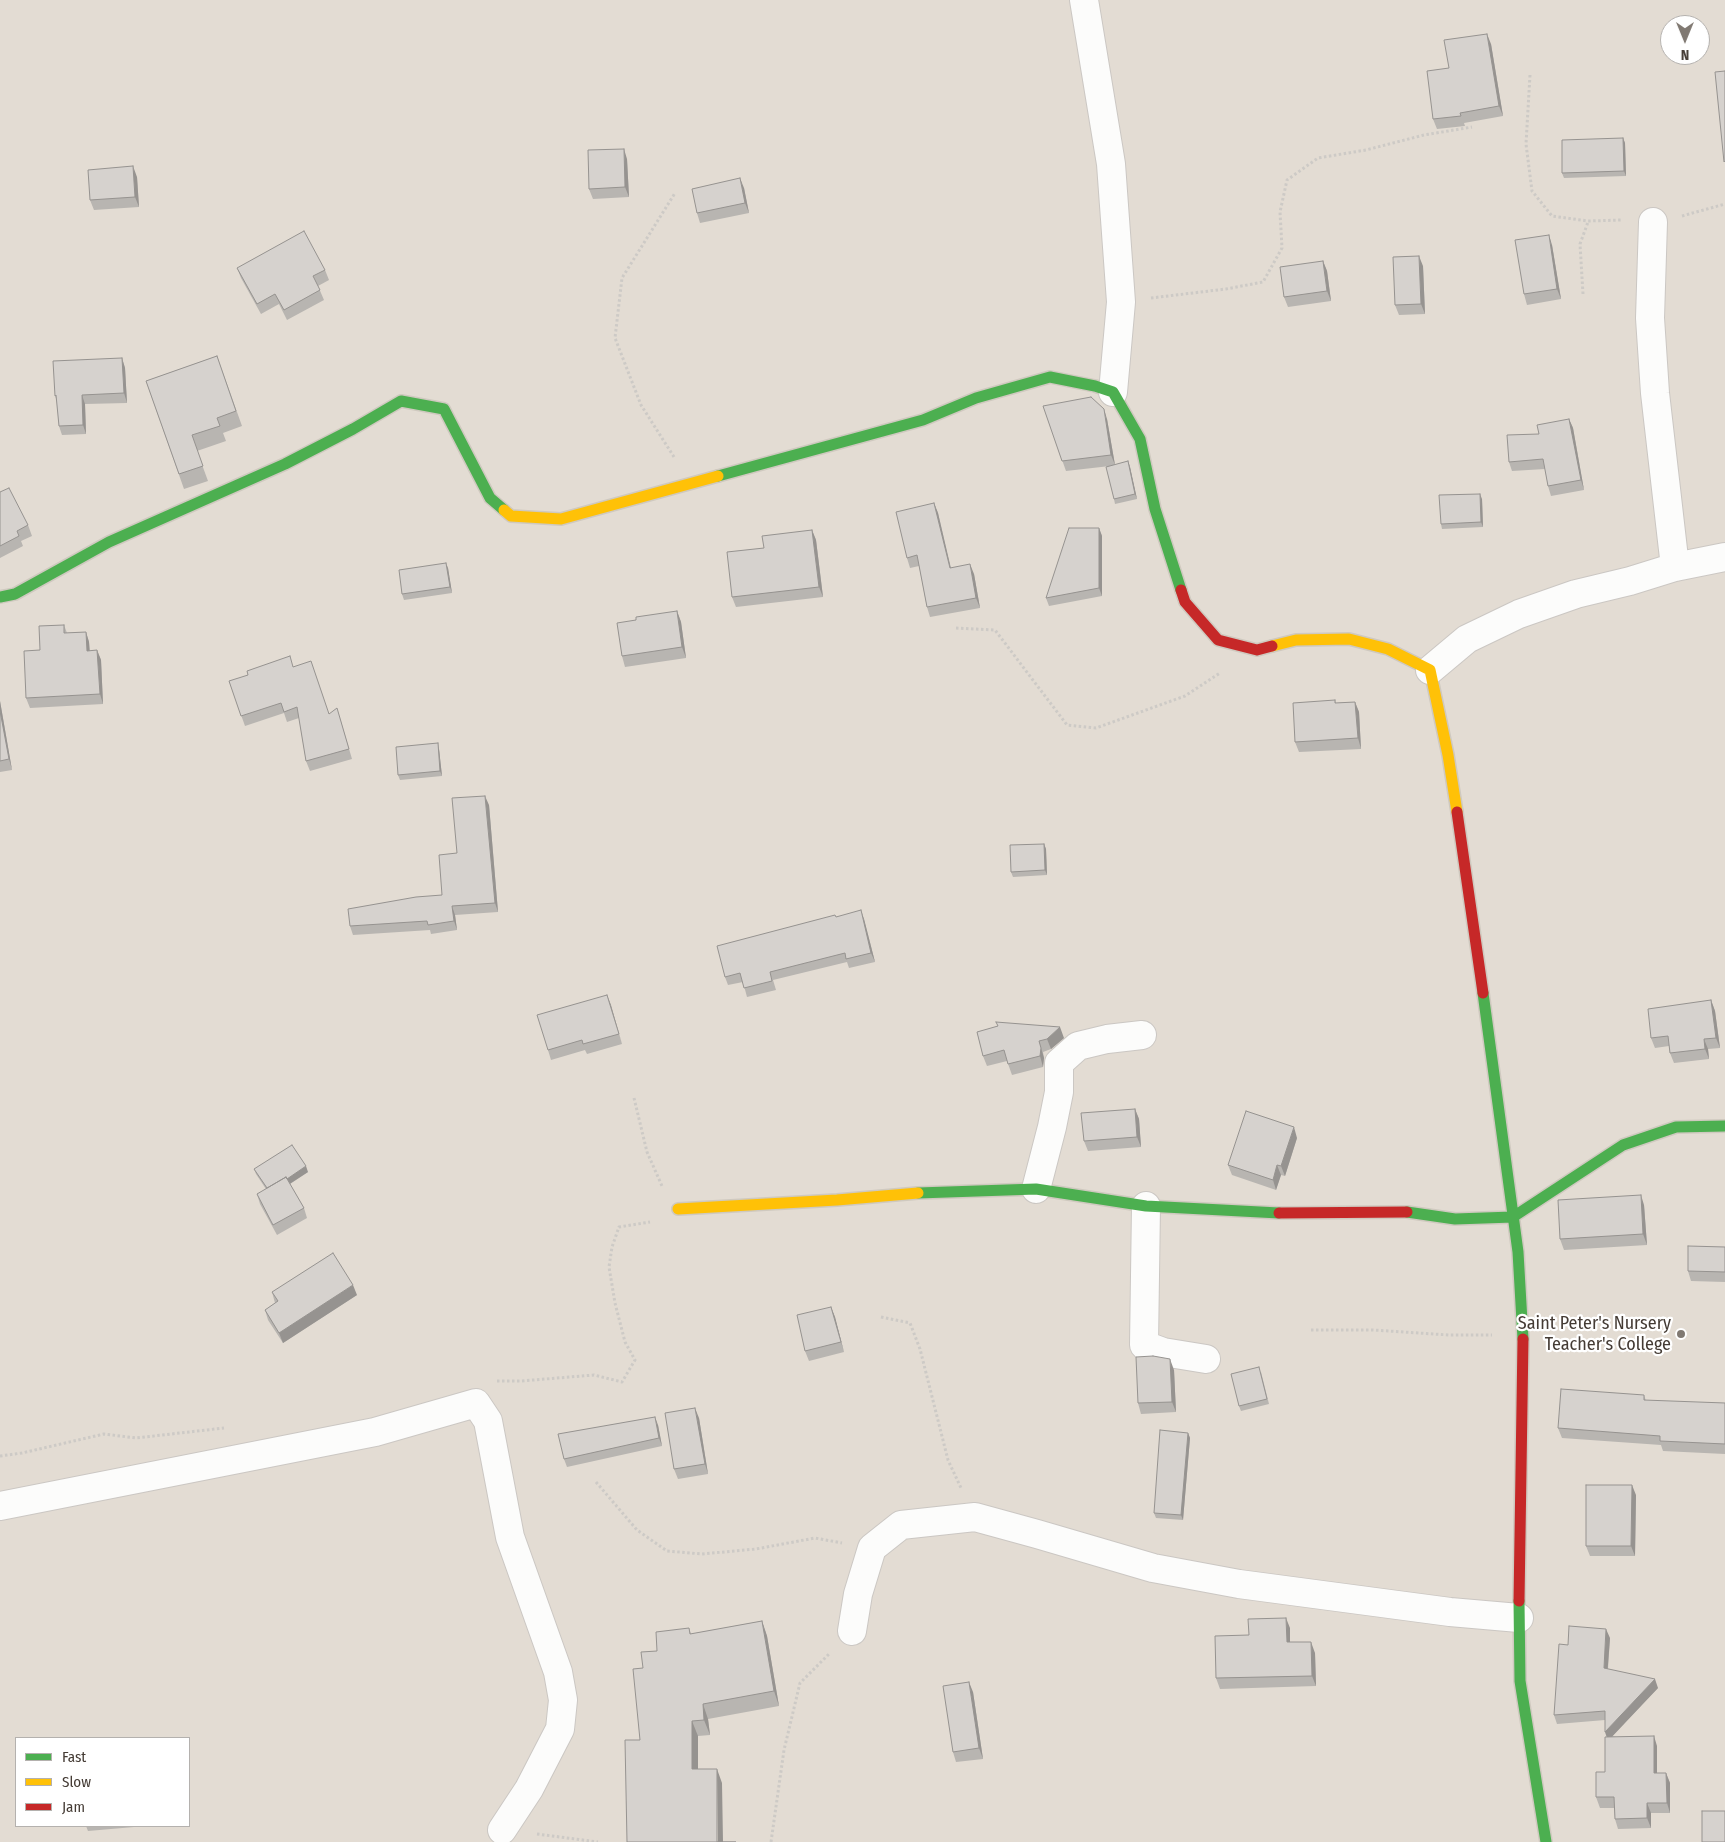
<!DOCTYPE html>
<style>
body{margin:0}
#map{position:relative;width:1725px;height:1842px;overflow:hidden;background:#eeebe6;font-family:"Fira Sans Condensed",sans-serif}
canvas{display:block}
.legend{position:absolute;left:15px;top:1737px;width:175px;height:90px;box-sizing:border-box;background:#fff;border:1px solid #b4b1ae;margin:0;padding:6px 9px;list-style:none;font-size:15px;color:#443b34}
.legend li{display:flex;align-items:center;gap:10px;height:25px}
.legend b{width:25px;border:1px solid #b4b1ae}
.north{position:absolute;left:1660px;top:15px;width:50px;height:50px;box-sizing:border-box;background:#fff;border:1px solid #b4b1ae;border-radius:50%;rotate:180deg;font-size:14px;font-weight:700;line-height:20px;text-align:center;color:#443b34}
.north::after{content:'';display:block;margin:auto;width:18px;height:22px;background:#807972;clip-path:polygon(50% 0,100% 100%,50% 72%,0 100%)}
</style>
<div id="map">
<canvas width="1725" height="1842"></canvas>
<ul class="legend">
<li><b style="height:6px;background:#4caf50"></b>Fast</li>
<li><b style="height:6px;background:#ffc107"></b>Slow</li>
<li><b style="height:6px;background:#c62828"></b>Jam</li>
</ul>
<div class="north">N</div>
</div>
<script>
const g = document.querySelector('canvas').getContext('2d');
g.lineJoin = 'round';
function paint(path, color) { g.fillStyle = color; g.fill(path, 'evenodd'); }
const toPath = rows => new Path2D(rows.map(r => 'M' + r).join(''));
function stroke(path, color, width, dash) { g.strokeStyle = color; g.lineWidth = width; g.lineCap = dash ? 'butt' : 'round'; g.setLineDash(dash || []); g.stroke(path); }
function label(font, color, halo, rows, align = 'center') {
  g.font = font + ' "Fira Sans Condensed",sans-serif'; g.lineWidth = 4.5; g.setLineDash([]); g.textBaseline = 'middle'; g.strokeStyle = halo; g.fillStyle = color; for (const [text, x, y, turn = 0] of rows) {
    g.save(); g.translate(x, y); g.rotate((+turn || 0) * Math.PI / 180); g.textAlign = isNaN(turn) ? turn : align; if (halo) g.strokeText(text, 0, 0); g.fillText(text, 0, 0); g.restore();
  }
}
const residential = toPath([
 [0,0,1725,0,1725,1842,0,1842],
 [1670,25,1700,25,1700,55,1670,55],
 [16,1738,189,1738,189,1826,16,1826]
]);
const path = toPath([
 [1530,75,1526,144,1532,191,1552,216,1588,221,1622,220],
 [1682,216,1725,204],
 [1583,294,1580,244,1588,222],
 [1151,298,1226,289,1263,282,1282,248,1280,212,1287,180,1318,158,1366,150,1424,135,1472,127],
 [674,457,641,405,615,338,622,278,675,193],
 [956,628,995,630,1067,725,1096,728,1185,696,1220,673],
 [634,1098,647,1152,662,1186],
 [881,1317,910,1323,920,1349,948,1460,961,1488],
 [1311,1330,1373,1330,1449,1335,1492,1335],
 [497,1381,521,1381,594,1375,622,1382,635,1360,625,1342,615,1303,609,1267,612,1247,619,1227,650,1222],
 [0,1456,22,1453,104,1434,136,1438,224,1428],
 [596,1482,637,1530,667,1551,702,1554,756,1549,815,1538,842,1543],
 [537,1834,598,1842],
 [771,1842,784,1750,800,1683,830,1653]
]);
const street = toPath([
 [1084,0,1111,164,1121,302,1113,392],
 [1653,222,1650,318,1655,393,1675,567],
 [1430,670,1467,639,1519,614,1576,594,1630,581,1675,567,1725,557],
 [1036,1189,1052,1127,1059,1092,1059,1063,1078,1046,1107,1039,1142,1035],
 [1146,1206,1144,1345,1163,1352,1206,1359],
 [0,1506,375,1432,476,1403,488,1421,510,1537,558,1672,563,1700,560,1729,529,1789,502,1830],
 [852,1631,858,1594,872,1548,901,1525,975,1517,1037,1534,1153,1568,1239,1584,1450,1612,1519,1618]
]);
const fast = toPath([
 [718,476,923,420,976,398,1050,377,1095,386,1113,392,1140,439,1155,509,1181,590],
 [0,597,15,594,109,542,285,464,353,429,401,401,444,409,490,498,504,510],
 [1483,993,1518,1252,1523,1339],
 [918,1193,1036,1189,1146,1206,1279,1213],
 [1407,1212,1455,1219,1513,1217,1623,1145,1676,1127,1725,1126],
 [1519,1601,1520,1681,1546,1842]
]);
const slow = toPath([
 [504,510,511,516,561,519,718,476],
 [1272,646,1296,640,1349,639,1388,649,1430,670,1448,755,1457,812],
 [678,1209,837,1200,918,1193]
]);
const jam = toPath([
 [1181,590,1185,602,1218,640,1257,650,1272,646],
 [1457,812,1483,993],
 [1279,1213,1407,1212],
 [1519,1601,1523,1339]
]);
const wall = toPath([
 [1491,44,1503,116,1464,123,1465,126,1437,129,1433,119,1449,68],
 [1623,138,1625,143,1626,176,1564,178,1562,173],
 [627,159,629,197,593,199,589,189],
 [137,177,139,207,94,210,90,200],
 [744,188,749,213,700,223,697,213],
 [1552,245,1561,299,1527,305,1524,294],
 [1323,261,1327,271,1331,301,1288,307,1284,297],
 [1423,266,1425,314,1399,315,1395,305],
 [237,268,325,270,329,280,318,286,324,300,287,320,279,304,261,314,241,278],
 [217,356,242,426,223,433,226,441,197,451,208,481,184,489,146,381],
 [122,358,125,368,127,403,85,404,86,434,62,435,59,426,57,401,55,396],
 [1043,406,1107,419,1115,465,1128,461,1130,467,1137,499,1115,504,1114,499,1110,466,1066,471],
 [1569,419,1573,428,1584,490,1551,496,1548,486,1545,469,1512,471,1509,462,1539,434],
 [0,492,28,525,32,536,21,541,23,546,0,558],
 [1482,499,1483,527,1442,529,1441,524],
 [934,503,938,513,951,568,974,574,980,608,930,617,927,607,919,566,910,568,907,558],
 [1099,528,1102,536,1102,596,1049,606,1046,598],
 [812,530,816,540,823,597,736,607,732,597,764,548],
 [448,568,452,593,404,600,402,594],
 [677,611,681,622,686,658,625,667,622,656,636,620],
 [64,625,67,633,86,632,89,642,90,651,97,650,101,660,103,704,30,708,26,698,40,650],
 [294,667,329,714,340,718,352,759,310,771,306,761,299,718,287,722,284,713,245,726,229,681],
 [1335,700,1336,703,1355,702,1359,712,1361,749,1299,752,1295,742],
 [0,701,12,770,0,772],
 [439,749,442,776,400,780,398,775],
 [489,805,498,912,455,915,457,930,431,934,430,930,353,935,350,926,442,895,457,853],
 [1044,844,1046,849,1047,875,1013,877,1011,872],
 [836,917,864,919,875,962,849,968,847,962,773,980,776,990,747,997,743,982,728,985,725,977],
 [607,995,622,1044,587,1054,585,1050,551,1060,548,1050],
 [1711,1000,1715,1011,1720,1048,1708,1049,1709,1059,1674,1063,1670,1053,1669,1046,1655,1048,1651,1038],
 [977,1032,1064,1038,1051,1049,1043,1052,1044,1058,1043,1067,1012,1075,1007,1061,987,1066,983,1056],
 [1135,1109,1139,1119,1141,1147,1088,1151,1084,1141],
 [1297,1138,1285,1176,1281,1175,1276,1190,1232,1175,1228,1165],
 [254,1169,308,1172,290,1184,304,1208,307,1218,277,1235,260,1204,257,1194,266,1189,256,1174],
 [1644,1205,1647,1245,1564,1250,1560,1239],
 [1725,1247,1725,1282,1691,1281,1688,1271],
 [272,1292,357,1295,283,1343,268,1320,265,1310,275,1303],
 [831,1307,835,1317,844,1352,809,1361,805,1351],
 [1174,1370,1176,1412,1141,1414,1138,1403],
 [1261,1372,1269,1404,1241,1411,1239,1406],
 [1644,1395,1646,1401,1725,1403,1725,1454,1663,1451,1661,1445,1562,1438,1558,1428],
 [699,1418,708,1474,678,1479,674,1469],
 [658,1425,662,1446,567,1467,564,1459],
 [1188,1433,1190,1438,1183,1520,1156,1518,1154,1513],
 [1636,1495,1635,1556,1590,1556,1586,1546],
 [762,1621,767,1636,779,1706,708,1719,710,1735,698,1736,698,1769,722,1783,640,1740,643,1668,657,1651,689,1628,691,1634],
 [1290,1628,1290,1642,1315,1653,1316,1686,1220,1689,1216,1678],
 [1610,1638,1608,1669,1658,1688,1612,1736,1657,1746,1657,1773,1666,1773,1670,1783,1670,1813,1651,1813,1651,1828,1618,1829,1615,1819,1614,1808,1600,1808,1596,1797,1605,1772,1607,1736,1605,1720,1557,1724,1554,1715],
 [973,1692,983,1759,956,1762,953,1752],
 [86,1826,134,1826,134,1827,88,1831]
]);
const shadedWall = toPath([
 [1487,34,1491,44,1503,116,1499,106],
 [1623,138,1625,143,1626,176,1624,171],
 [624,149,627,159,629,197,625,187],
 [133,166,137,177,139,207,135,197],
 [740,178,744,188,749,213,745,203],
 [1549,235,1552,245,1561,299,1557,289],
 [1419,256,1423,266,1425,314,1421,304],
 [1323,261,1327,271,1331,301,1327,291],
 [122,358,125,368,127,403,124,393],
 [82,395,85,404,86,434,83,425],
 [1104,409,1107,419,1115,465,1111,455],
 [1569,419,1573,428,1584,490,1581,480],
 [1128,461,1130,467,1137,499,1135,494],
 [1480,494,1482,499,1483,527,1481,522],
 [934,503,938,513,953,578,950,568],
 [1099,528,1102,536,1102,596,1099,588],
 [812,530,816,540,823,597,819,587],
 [446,563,448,568,452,593,450,587],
 [970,564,974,574,980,608,976,598],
 [677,611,681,622,686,658,682,647],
 [86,632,89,642,90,661,87,651],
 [97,650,101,660,103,704,100,694],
 [0,701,12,770,9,759,0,711],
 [1355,702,1359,712,1361,749,1358,738],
 [438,743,439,749,442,776,440,771],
 [485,796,489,805,498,912,495,903],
 [1044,844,1046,849,1047,875,1045,870],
 [452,906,455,915,457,930,454,921],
 [861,910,864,919,875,962,871,953],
 [607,995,611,1005,622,1044,619,1034],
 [1711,1000,1715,1011,1720,1048,1716,1038],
 [1060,1027,1064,1038,1051,1049,1047,1039],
 [1704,1039,1708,1049,1709,1059,1705,1049],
 [1039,1041,1044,1058,1043,1067,1040,1056],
 [1135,1109,1139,1119,1141,1147,1137,1137],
 [1294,1127,1297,1138,1285,1176,1281,1166],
 [1277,1165,1281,1175,1276,1190,1273,1180],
 [306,1166,308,1172,271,1196,269,1191],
 [1641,1195,1644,1205,1647,1245,1643,1234],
 [353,1285,357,1295,283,1343,279,1333],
 [831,1307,835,1317,844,1352,841,1342],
 [1170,1359,1174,1370,1176,1412,1172,1402],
 [695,1408,699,1418,708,1474,705,1464],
 [655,1417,658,1425,662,1446,659,1438],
 [1188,1433,1190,1438,1183,1520,1181,1515],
 [1632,1485,1636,1495,1635,1556,1631,1546],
 [1286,1618,1290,1628,1290,1653,1287,1642],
 [762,1621,767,1636,779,1706,774,1691],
 [1606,1629,1610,1638,1607,1677,1604,1668],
 [1311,1642,1315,1653,1316,1686,1312,1676],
 [1655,1679,1658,1688,1608,1741,1605,1732],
 [969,1682,973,1692,983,1759,979,1748],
 [703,1704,708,1719,710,1735,704,1720],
 [692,1721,698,1736,698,1784,692,1769],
 [1654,1736,1657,1746,1657,1783,1654,1773],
 [717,1769,722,1783,723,1842,718,1842],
 [1666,1773,1670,1783,1670,1813,1667,1803],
 [1647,1803,1651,1813,1651,1828,1647,1818]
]);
const building = toPath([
 [1487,34,1499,106,1460,113,1461,116,1433,119,1427,71,1449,68,1444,40,1487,34],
 [1725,71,1725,161,1724,162,1715,72,1725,71],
 [1623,138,1624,171,1562,173,1562,140,1623,138],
 [624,149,625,187,589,189,588,150,624,149],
 [133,166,135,197,90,200,88,170,133,166],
 [740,178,745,203,697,213,692,189,740,178],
 [304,231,325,270,313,276,320,290,284,310,275,294,257,304,237,268,304,231],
 [1549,235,1557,289,1524,294,1515,240,1549,235],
 [1419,256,1421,304,1395,305,1393,257,1419,256],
 [1323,261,1327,291,1284,297,1280,267,1323,261],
 [217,356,236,411,217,418,220,426,192,435,203,466,179,474,146,381,217,356],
 [122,358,124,393,82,395,83,425,59,426,56,395,55,396,53,361,122,358],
 [1091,397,1104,409,1111,455,1062,461,1043,406,1091,397],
 [1569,419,1581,480,1548,486,1543,459,1509,462,1507,435,1539,434,1537,425,1569,419],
 [1128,461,1135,494,1114,499,1106,467,1128,461],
 [9,488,28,525,17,531,19,536,0,546,0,492,9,488],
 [1480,494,1481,522,1441,524,1439,495,1480,494],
 [934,503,950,568,970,564,976,598,927,607,917,555,907,558,896,512,934,503],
 [1069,528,1099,528,1099,588,1046,598,1069,528],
 [812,530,819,587,732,597,727,552,764,548,762,536,812,530],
 [446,563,450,587,402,594,399,570,446,563],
 [677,611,682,647,622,656,617,623,636,620,636,617,677,611],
 [64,625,64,633,86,632,87,651,97,650,100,694,26,698,24,651,40,650,39,626,64,625],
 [290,656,293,667,311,661,329,714,337,708,349,749,306,761,297,707,284,712,281,703,241,716,229,681,248,675,247,671,290,656],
 [1335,700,1335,703,1355,702,1358,738,1295,742,1293,703,1335,700],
 [0,711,9,759,0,761,0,711],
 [438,743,440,771,398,775,396,747,438,743],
 [485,796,495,903,452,906,454,921,428,925,427,921,350,926,348,909,416,897,442,895,439,855,457,853,452,798,485,796],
 [1044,844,1045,870,1011,872,1010,845,1044,844],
 [861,910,871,953,846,959,845,953,770,972,772,981,744,988,740,973,725,977,717,946,835,915,836,917,861,910],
 [607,995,619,1034,583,1044,582,1040,548,1050,537,1015,607,995],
 [1711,1000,1716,1038,1704,1039,1705,1049,1670,1053,1668,1036,1651,1038,1648,1009,1711,1000],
 [996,1022,1060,1027,1047,1039,1039,1041,1041,1048,1040,1056,1008,1064,1004,1050,983,1056,977,1032,998,1026,996,1022],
 [1135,1109,1137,1137,1084,1141,1081,1113,1135,1109],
 [1246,1111,1294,1127,1281,1166,1277,1165,1273,1180,1228,1165,1246,1111],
 [292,1145,306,1166,287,1179,286,1177,267,1188,254,1169,292,1145],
 [286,1177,304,1208,273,1225,257,1194,286,1177],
 [1641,1195,1643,1234,1560,1239,1558,1200,1641,1195],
 [1688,1246,1725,1247,1725,1272,1688,1271,1688,1246],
 [333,1253,353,1285,279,1333,265,1310,278,1301,272,1292,333,1253],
 [831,1307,841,1342,805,1351,797,1315,831,1307],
 [1153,1356,1170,1359,1172,1402,1138,1403,1136,1357,1153,1356],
 [1259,1367,1267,1399,1239,1406,1231,1374,1259,1367],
 [1561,1389,1644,1395,1644,1400,1725,1403,1725,1444,1660,1441,1660,1436,1558,1428,1561,1389],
 [695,1408,705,1464,674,1469,665,1413,695,1408],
 [655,1417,659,1438,564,1459,558,1434,655,1417],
 [1160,1430,1188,1433,1181,1515,1154,1513,1160,1430],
 [1586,1485,1632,1485,1631,1546,1586,1546,1586,1485],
 [1286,1618,1287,1642,1311,1642,1312,1676,1216,1678,1215,1636,1249,1635,1248,1619,1286,1618],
 [762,1621,774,1691,703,1704,704,1720,692,1721,692,1769,717,1769,717,1842,736,1842,627,1842,625,1740,640,1740,633,1669,643,1668,641,1652,657,1651,656,1632,689,1628,690,1634,762,1621],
 [1569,1626,1606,1629,1604,1668,1655,1679,1605,1732,1605,1711,1554,1715,1559,1644,1568,1645,1569,1626],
 [969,1682,979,1748,953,1752,943,1686,969,1682],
 [1654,1736,1654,1773,1666,1773,1667,1803,1647,1803,1647,1818,1615,1819,1614,1797,1596,1797,1596,1772,1605,1772,1605,1737,1654,1736],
 [1702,1811,1725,1811,1725,1842,1702,1842,1702,1811]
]);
const markers = [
 [1681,1334,5,"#807972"]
];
const poiNames = [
 ["Saint Peter's Nursery",1671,1324],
 ["Teacher's College",1671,1345]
];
paint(residential, '#e3dcd3');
stroke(street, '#cbc7c3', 30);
stroke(fast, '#cfc9bf', 14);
stroke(slow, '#cfc9bf', 14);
stroke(jam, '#cfc9bf', 14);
stroke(path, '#cdcac6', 3, [2.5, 2.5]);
stroke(street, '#fcfcfb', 28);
stroke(fast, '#4caf50', 11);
stroke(slow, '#ffc107', 11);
stroke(jam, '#c62828', 11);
paint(wall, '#b8b5b1');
paint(shadedWall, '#969390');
paint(building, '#d6d2ce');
stroke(building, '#969390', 1);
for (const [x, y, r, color] of markers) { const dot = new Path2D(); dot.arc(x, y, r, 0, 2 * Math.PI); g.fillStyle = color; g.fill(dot); stroke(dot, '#fff', 2); }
label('18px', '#443b34', '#fff', poiNames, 'right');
</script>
